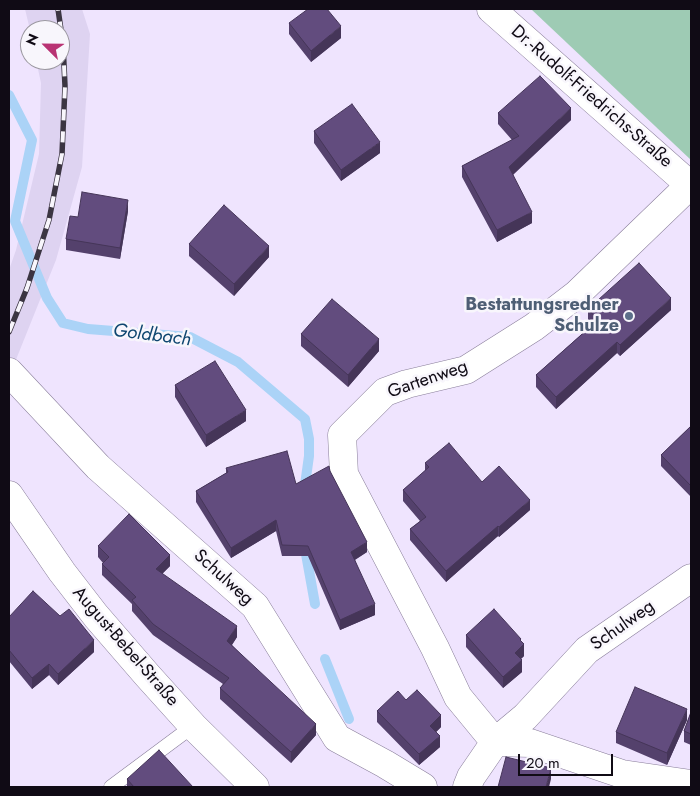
<!DOCTYPE html>
<meta charset="utf-8">
<style>
body{margin:0}
#map{position:relative;width:700px;height:796px;overflow:hidden;background:#efe4fe;font-family:Jost,sans-serif}
canvas{display:block}
.frame{position:absolute;inset:0;border:10px solid #100b15;pointer-events:none}
.north{position:absolute;left:20px;top:20px;width:50px;height:50px;box-sizing:border-box;background:#f8f6fc;border:1px solid #9b98a0;border-radius:50%;rotate:293deg;font-size:14px;font-weight:700;line-height:20px;text-align:center;color:#100b15}
.north::after{content:'';display:block;margin:auto;width:18px;height:22px;background:#b93374;clip-path:polygon(50% 0,100% 100%,50% 72%,0 100%)}
.scale{position:absolute;left:518px;top:754px;width:95px;height:22px;box-sizing:border-box;border:2px solid #100b15;border-top:0;padding-left:6px;font-size:15px;line-height:18px;white-space:nowrap;color:#100b15;-webkit-text-stroke:4px #f8f6fc;paint-order:stroke}
</style>
<div id="map">
<canvas width="700" height="796"></canvas>
<div class="frame"></div>
<div class="north">N</div>
<div class="scale">20 m</div>
</div>
<script>
const g = document.querySelector('canvas').getContext('2d');
g.lineJoin = 'round';
function paint(path, color) { g.fillStyle = color; g.fill(path, 'evenodd'); }
const toPath = rows => new Path2D(rows.map(r => 'M' + r).join(''));
function stroke(path, color, width, dash) { g.strokeStyle = color; g.lineWidth = width; g.lineCap = dash ? 'butt' : 'round'; g.setLineDash(dash || []); g.stroke(path); }
function label(font, color, halo, rows, align = 'center') {
  g.font = font + ' Jost,sans-serif'; g.lineWidth = 5; g.setLineDash([]); g.textBaseline = 'middle'; g.strokeStyle = halo; g.fillStyle = color; for (const [text, x, y, turn = 0] of rows) {
    g.save(); g.translate(x, y); g.rotate((+turn || 0) * Math.PI / 180); g.textAlign = isNaN(turn) ? turn : align; if (halo) g.strokeText(text, 0, 0); g.fillText(text, 0, 0); g.restore();
  }
}
const built = toPath([
 [25,9,82,9,90,34,82,167,56,260,9,377,9,270,16,250,39,154,41,83,36,60,60,60,60,30,30,30]
]);
const green = toPath([
 [531,9,691,9,691,160]
]);
const stream = toPath([
 [9,95,32,140,15,221,47,298,63,323,88,329,190,337,238,362,305,419,309,439,309,456,304,492],
 [304,543,315,604],
 [325,659,349,719]
]);
const lane = toPath([
 [111,787,193,726]
]);
const street = toPath([
 [9,372,98,467,255,606,337,738,385,764,423,787],
 [495,742,458,697,435,648,344,474,342,435,385,392,407,384,466,370,534,327,577,294,691,184],
 [495,742,530,743,622,774,691,784],
 [467,787,471,777,495,742,525,717,587,650,691,578]
]);
const secondary = toPath([
 [491,9,691,186],
 [9,495,62,572,96,616,147,675,193,726,255,787]
]);
const rail = toPath([
 [9,332,27,288,49,220,62,154,65,86,63,44,58,9]
]);
const wall = toPath([
 [289,23,341,38,311,62,289,34],
 [498,113,571,120,513,175,532,223,497,242,462,177,462,166,512,140,498,124],
 [314,131,380,153,341,181,314,143],
 [128,211,120,259,66,250,66,239,78,217],
 [189,244,269,257,234,296,189,256],
 [588,309,671,310,620,356,617,353,556,409,536,387,536,375,592,325,588,320],
 [301,334,379,351,348,387,301,346],
 [175,385,246,421,206,447,175,397],
 [691,426,691,497,661,466,661,455],
 [425,463,482,482,530,510,499,537,498,536,446,582,410,540,410,529,420,521,403,501,403,490,425,471],
 [226,468,296,484,330,471,367,552,355,560,375,615,340,630,308,556,282,556,276,531,231,558,196,502,196,491,226,473],
 [98,546,170,566,162,574,237,637,232,645,316,735,291,763,220,699,220,688,223,684,153,635,132,611,132,604,102,575,102,564,103,563,98,557],
 [9,617,94,652,58,685,49,675,32,689,9,661],
 [466,635,521,642,524,656,521,659,522,672,503,688,466,647],
 [406,700,441,727,436,732,440,747,419,765,377,722,377,711],
 [691,712,691,745,684,742,684,731],
 [687,720,667,765,616,743,616,732],
 [127,779,193,787,127,787]
]);
const shadedWall = toPath([
 [341,26,341,38,311,62,311,51],
 [571,108,571,120,509,178,509,167],
 [380,142,380,153,341,181,341,170],
 [128,200,128,211,120,259,120,248],
 [532,212,532,223,497,242,497,230],
 [269,246,269,257,234,296,234,284],
 [671,298,671,310,620,356,620,345],
 [379,339,379,351,348,387,348,375],
 [617,342,617,353,556,409,556,397],
 [246,410,246,421,206,447,206,435],
 [530,500,530,510,499,537,499,527],
 [276,520,276,531,231,558,231,548],
 [498,526,498,536,446,582,446,571],
 [367,542,367,552,351,562,351,552],
 [170,555,170,566,156,580,156,569],
 [375,604,375,615,340,630,340,620],
 [237,626,237,637,227,652,227,641],
 [521,639,521,647,524,644,524,656,515,664,515,653],
 [94,640,94,652,58,685,58,674],
 [522,660,522,672,503,688,503,677],
 [49,664,49,675,32,689,32,678],
 [687,709,687,720,667,765,667,753],
 [441,715,441,727,430,738,430,726],
 [316,724,316,735,291,763,291,752],
 [440,736,440,747,419,765,419,754],
 [551,768,551,779,549,787,546,787]
]);
const building = toPath([
 [308,9,327,9,341,26,311,51,289,23,308,9],
 [540,76,571,108,509,167,532,212,497,230,462,166,519,136,498,113,540,76],
 [352,104,380,142,341,170,314,131,352,104],
 [82,192,128,200,120,248,66,239,70,216,78,217,82,192],
 [224,205,269,246,234,284,189,244,224,205],
 [639,263,671,298,620,345,617,342,556,397,536,375,598,320,588,309,639,263],
 [332,299,379,339,348,375,301,334,332,299],
 [215,361,246,410,206,435,175,385,215,361],
 [691,426,691,486,661,455,691,426],
 [449,443,482,482,499,466,530,500,499,527,498,526,446,571,410,529,426,517,403,490,429,467,425,463,449,443],
 [287,451,296,484,329,466,330,471,367,542,351,552,375,604,340,620,308,546,282,545,276,520,231,548,196,491,228,472,226,468,287,451],
 [129,514,170,555,156,569,237,626,227,641,316,724,291,752,220,688,229,678,153,624,132,600,136,597,102,564,109,557,98,546,129,514],
 [33,591,60,616,69,609,94,640,58,674,49,664,32,678,9,650,9,617,33,591],
 [494,609,521,639,520,640,524,644,515,653,522,660,503,677,466,635,494,609],
 [635,687,687,709,667,753,616,732,635,687],
 [417,690,441,715,430,726,440,736,419,754,377,711,398,691,406,700,417,690],
 [691,712,691,734,684,731,691,712],
 [159,750,193,787,134,787,127,779,159,750],
 [506,757,551,768,546,787,498,787,506,757]
]);
const markers = [
 [629,316,5,"#5c6f8a"]
];
const streetNames = [
 ["Dr.-Rudolf-Friedrichs-Straße",591,97,41],
 ["Gartenweg",428,380,-19],
 ["Schulweg",223,578,42],
 ["Schulweg",623,626,-35],
 ["August-Bebel-Straße",125,647,49]
];
const serviceNames = [
 ["Bestattungsredner",619,306],
 ["Schulze",619,327]
];
const waterNames = [
 ["Goldbach",152,336,7]
];
paint(built, '#ded3f1');
paint(green, '#9ecbb4');
stroke(stream, '#abd3f7', 10);
stroke(lane, '#897e9a', 15);
stroke(street, '#897e9a', 29);
stroke(secondary, '#897e9a', 29);
stroke(lane, '#fff', 14);
stroke(street, '#fff', 28);
stroke(secondary, '#fff', 28);
stroke(rail, '#3b3542', 5.5);
stroke(rail, '#f8f6fc', 4, [11]);
paint(wall, '#54416c');
paint(shadedWall, '#453558');
paint(building, '#624c7e');
stroke(building, '#453558', 1);
for (const [x, y, r, color] of markers) { const dot = new Path2D(); dot.arc(x, y, r, 0, 2 * Math.PI); g.fillStyle = color; g.fill(dot); stroke(dot, '#f8f6fc', 2); }
label('18px', '#100b15', '#f8f6fc', streetNames);
label('bold 18px', '#4e5e75', '#f8f6fc', serviceNames, 'right');
label('italic 19px', '#0e4670', '#f8f6fc', waterNames);
</script>
